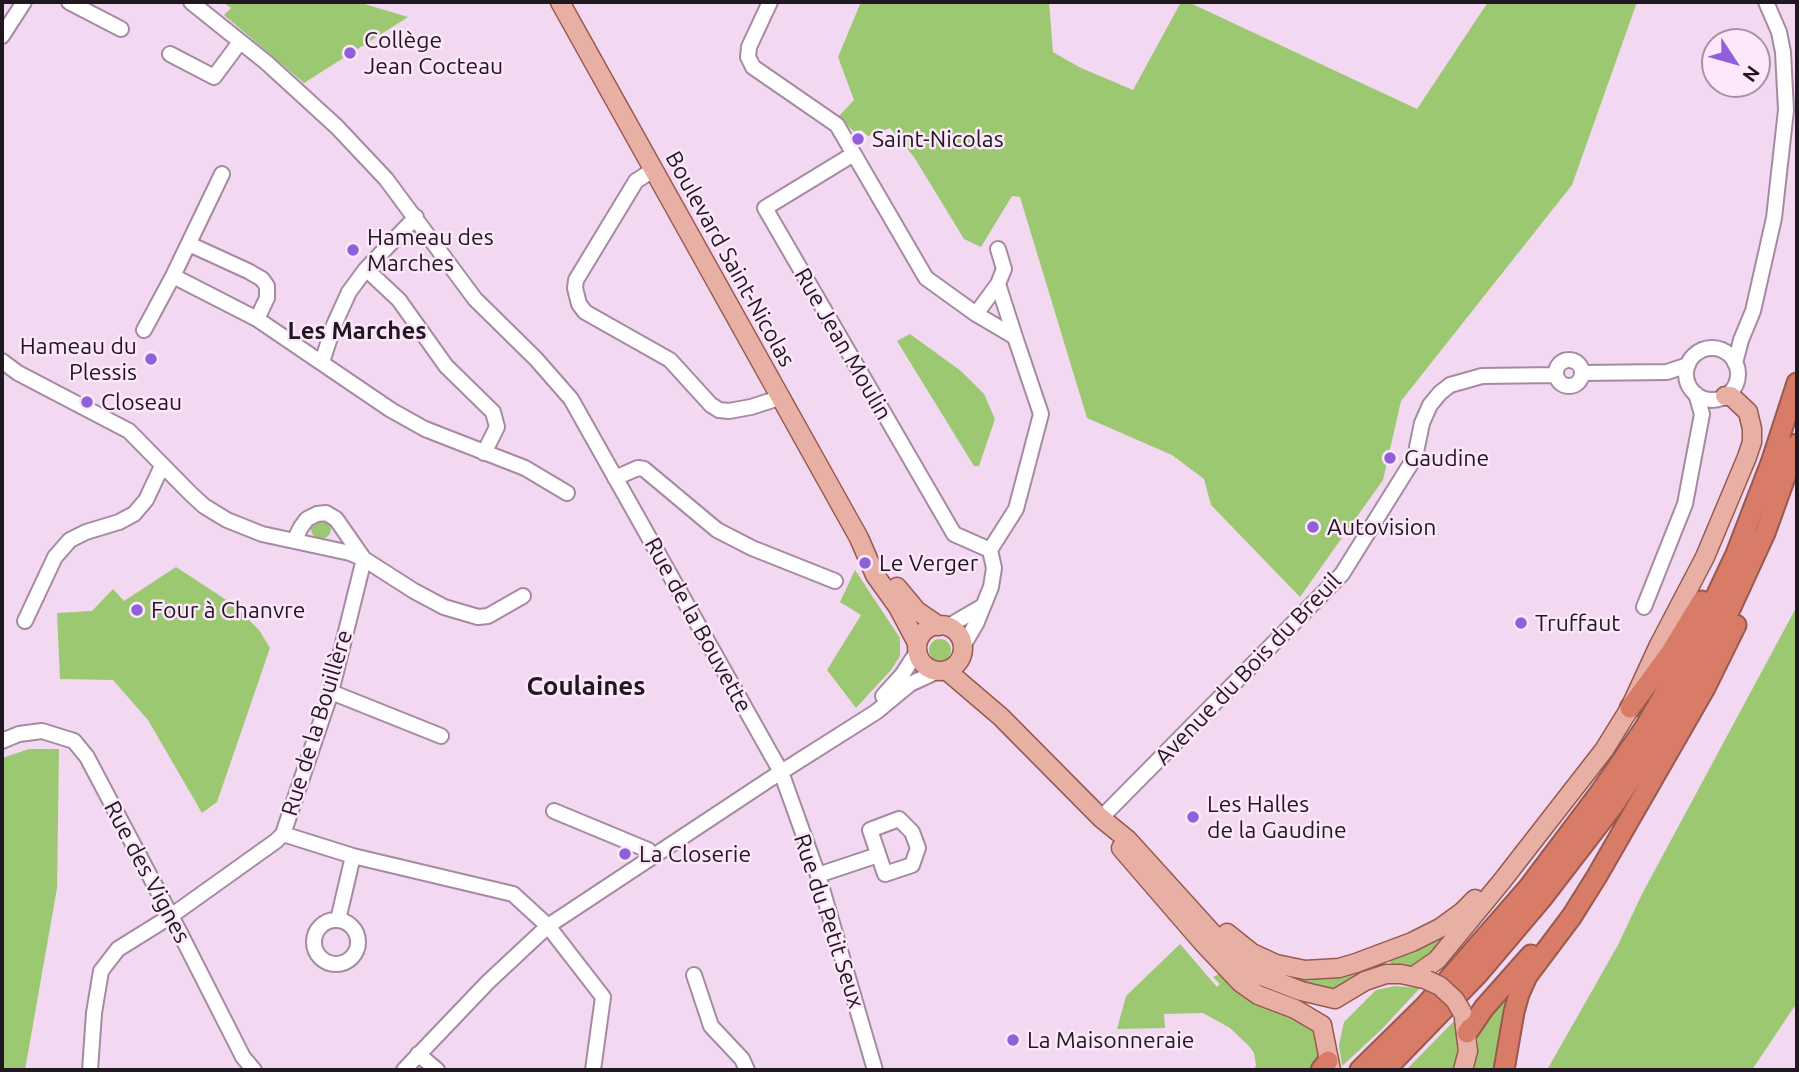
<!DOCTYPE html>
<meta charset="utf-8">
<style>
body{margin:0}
#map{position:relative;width:1799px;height:1072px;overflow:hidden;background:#f2d8f1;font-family:Ubuntu,sans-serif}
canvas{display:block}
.frame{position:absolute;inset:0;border:4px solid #211720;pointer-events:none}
.north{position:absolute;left:1701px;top:28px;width:70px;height:70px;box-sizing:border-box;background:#fce7fb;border:2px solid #a494a3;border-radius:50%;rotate:126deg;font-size:19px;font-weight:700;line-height:28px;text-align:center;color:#211720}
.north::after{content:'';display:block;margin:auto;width:24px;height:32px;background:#9060da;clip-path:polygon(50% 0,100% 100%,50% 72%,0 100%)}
</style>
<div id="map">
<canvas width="1799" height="1072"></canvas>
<div class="frame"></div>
<div class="north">N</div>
</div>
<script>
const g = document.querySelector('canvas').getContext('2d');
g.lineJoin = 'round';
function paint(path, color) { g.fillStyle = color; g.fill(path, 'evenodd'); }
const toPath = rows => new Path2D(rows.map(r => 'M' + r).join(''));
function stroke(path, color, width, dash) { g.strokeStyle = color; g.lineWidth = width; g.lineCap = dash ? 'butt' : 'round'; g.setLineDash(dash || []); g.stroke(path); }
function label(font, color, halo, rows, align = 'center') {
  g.font = font + ' Ubuntu,sans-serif'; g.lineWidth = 5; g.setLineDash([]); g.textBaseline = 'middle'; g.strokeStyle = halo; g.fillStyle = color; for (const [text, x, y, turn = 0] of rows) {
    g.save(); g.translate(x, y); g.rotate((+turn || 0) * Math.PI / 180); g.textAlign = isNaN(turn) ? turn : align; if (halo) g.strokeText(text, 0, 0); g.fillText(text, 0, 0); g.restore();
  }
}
const green = toPath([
 [223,2,358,2,408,17,304,83,224,15,231,8],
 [861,2,1049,2,1053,52,1079,67,1133,90,1181,2,1188,2,1417,109,1488,2,1637,2,1572,185,1401,401,1383,480,1300,597,1211,505,1204,479,1172,455,1087,418,1020,197,1012,196,981,247,964,239,914,157,890,128,868,136,861,130,854,132,839,116,854,100,838,57],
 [910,334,961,371,984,394,995,419,979,466,974,466,897,341],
 '311 529a10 10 0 1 1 20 0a10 10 0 1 1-20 0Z',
 [176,567,234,605,259,630,270,648,217,802,202,813,148,720,113,680,60,679,57,613,92,611,113,589,124,601],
 [855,570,900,638,900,656,891,670,856,708,827,670,861,615,840,602],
 [1797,606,1797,1008,1794,1007,1752,1070,1547,1070,1618,945,1642,894],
 '929 650a11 11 0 1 1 22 0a11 11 0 1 1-22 0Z',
 [29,749,59,749,57,888,25,1070,2,1070,2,758],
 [1440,928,1454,932,1414,976,1393,968,1389,960],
 [1180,944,1217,987,1220,984,1213,977,1227,970,1322,1025,1321,1070,1254,1070,1256,1065,1254,1053,1249,1046,1230,1028,1203,1013,1164,1014,1165,1028,1117,1029,1126,996],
 [1368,967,1370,971,1348,993,1297,982,1302,975],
 [1395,986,1420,988,1381,1030,1342,1066,1339,1045,1344,1022,1376,990],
 [1501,1000,1507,1000,1510,1004,1498,1070,1474,1070,1478,1047,1477,1034],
 [1454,1021,1458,1040,1456,1065,1451,1070,1406,1070]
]);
const minor = toPath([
 [69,2,121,29],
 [191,2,267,63,337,127,386,179,475,299,536,359,571,399,781,772,818,875,875,1070],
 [770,2,749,47,748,57,753,67,837,125,926,278,976,314,1015,337,1041,414,1016,509,990,550,994,568,991,587,976,624,963,646],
 [2,36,24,2],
 [170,54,214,77,240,42],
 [852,155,765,208,954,534,990,550],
 [653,170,636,181,576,280,575,288,579,304,585,312,670,360,711,405,719,410,729,411,751,407,779,398],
 [189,244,248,271,262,279,267,286,267,298,257,319],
 [998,249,1004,269,998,284],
 [366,269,399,300,446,366,493,412,497,427,484,453],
 [173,276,257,319,391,410,425,429,525,468,567,493],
 [976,314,998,284,1015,337],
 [144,330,173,276,222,174],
 '1686 374a26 26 0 1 1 52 0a26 26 0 1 1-52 0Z',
 '1556 373a13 13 0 1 1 26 0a13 13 0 1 1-26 0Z',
 [2,361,18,373,129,431,190,493,204,506,227,520,262,534,350,553,364,559,414,591,444,607,478,617,488,616,523,596],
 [322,362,334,325,349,292,366,269,416,217],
 [1735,363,1741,340,1753,311,1774,218,1786,110,1783,52,1779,32,1766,2],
 [1582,373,1667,372,1688,365],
 [615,478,638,468,644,469,717,530,752,548,835,581],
 [294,541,301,527,307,519,317,514,326,513,336,519,364,559],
 [1644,607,1685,504,1702,414,1696,394],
 [25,621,55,557,70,540,86,532,119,522,134,514,146,500,162,466],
 [947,627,983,606],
 [331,692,441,736],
 [883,696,902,675,917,652],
 [2,741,19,734,42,731,74,741,87,757,180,933,243,1057,254,1070],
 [554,811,648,850,653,856],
 [1101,818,1342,574,1415,457,1422,423,1430,405,1440,393,1450,385,1482,376,1556,375],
 [899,819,912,832,918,848,912,865,885,874,870,830,899,819],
 [283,834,353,856,513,894,548,926,603,997,593,1070],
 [818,875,878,855],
 '314 942a22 22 0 1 1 44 0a22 22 0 1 1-44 0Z',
 [338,920,353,856],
 [694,975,711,1026,742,1059,747,1070],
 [418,1054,437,1070],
 [90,1070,94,1013,101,971,118,949,171,916,276,841,283,834,331,692,364,559],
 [404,1070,488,982,548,926,767,781,876,712,910,684,938,671]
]);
const major = toPath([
 [560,2,859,538,875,575,898,607,917,643],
 [897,587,917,611,939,626],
 '917 648a23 23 0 1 1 46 0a23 23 0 1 1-46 0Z',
 [946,670,1001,717,1101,818,1128,840,1224,946,1242,963,1262,976,1301,991,1335,999,1365,981,1386,974,1401,974,1424,979],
 [1121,848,1203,943,1241,983,1258,995,1295,1009,1322,1025,1331,1070],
 [1227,933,1252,953,1276,964,1305,970,1339,968,1356,963,1412,942,1440,928,1462,912,1475,899],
 [1414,976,1437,960,1502,881,1604,750,1630,708,1659,645,1705,557,1747,457,1752,442,1752,429,1748,412,1731,396,1725,396],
 [1463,1070,1468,1051,1464,1019]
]);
const highway = toPath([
 [1630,708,1671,652,1702,601],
 [1467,1033,1484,1008,1531,955],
 [1321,1070,1328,1061],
 [1360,1070,1425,1006,1529,887,1599,794,1644,729,1695,641,1736,554,1771,463,1797,383],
 [1385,1070,1477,975,1543,897,1613,806,1659,736,1731,607,1765,533,1797,444],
 [1504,1070,1514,1012,1519,994,1527,976,1572,916,1597,876,1705,688,1736,625]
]);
const majorBridge = toPath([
 [1427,980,1440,986,1455,1000,1462,1012]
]);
const markers = [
 [350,53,7,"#9060da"],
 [858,139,7,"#9060da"],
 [353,250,7,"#9060da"],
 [151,359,7,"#9060da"],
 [87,402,7,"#9060da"],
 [1390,458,7,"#9060da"],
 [1313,527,7,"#9060da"],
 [865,563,7,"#9060da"],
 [137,610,7,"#9060da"],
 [1521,623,7,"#9060da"],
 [1193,817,7,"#9060da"],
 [625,854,7,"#9060da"],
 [1013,1040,7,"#9060da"]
];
const poiNames = [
 ["Collège",364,40],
 ["Jean Cocteau",364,66],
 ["Saint-Nicolas",872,139],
 ["Hameau des",367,237],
 ["Marches",367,263],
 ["Hameau du",137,346,"right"],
 ["Plessis",137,372,"right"],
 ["Closeau",101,402],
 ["Gaudine",1404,458],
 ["Autovision",1327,527],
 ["Le Verger",879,563],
 ["Four à Chanvre",151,610],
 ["Truffaut",1535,623],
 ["Les Halles",1207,804],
 ["de la Gaudine",1207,830],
 ["La Closerie",639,854],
 ["La Maisonneraie",1027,1040]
];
const streetNames = [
 ["Boulevard Saint-Nicolas",730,259,61],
 ["Rue Jean Moulin",843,344,60],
 ["Rue de la Bouvette",698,625,61],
 ["Avenue du Bois du Breuil",1248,669,-46],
 ["Rue de la Bouillère",317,723,-73],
 ["Rue des Vignes",147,872,62],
 ["Rue du Petit Seux",829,921,72]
];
const neighbourhoodNames = [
 ["Les Marches",357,331]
];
const quarterNames = [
 ["Coulaines",586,686]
];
paint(green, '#9dc872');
stroke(minor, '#a48ba2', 18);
stroke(major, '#98594e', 21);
stroke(highway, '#98594e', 23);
stroke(minor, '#fff', 14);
stroke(major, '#e8b0a4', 18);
stroke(highway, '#d87c67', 19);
stroke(majorBridge, '#98594e', 21, []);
stroke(majorBridge, '#e8b0a4', 18);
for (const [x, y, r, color] of markers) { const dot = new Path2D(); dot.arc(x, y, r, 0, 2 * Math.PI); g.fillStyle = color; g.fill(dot); stroke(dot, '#fce7fb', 2.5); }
label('23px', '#211720', '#fce7fb', poiNames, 'left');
label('23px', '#211720', '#fce7fb', streetNames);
label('bold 24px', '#211720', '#fce7fb', neighbourhoodNames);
label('bold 26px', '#211720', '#fce7fb', quarterNames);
</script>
